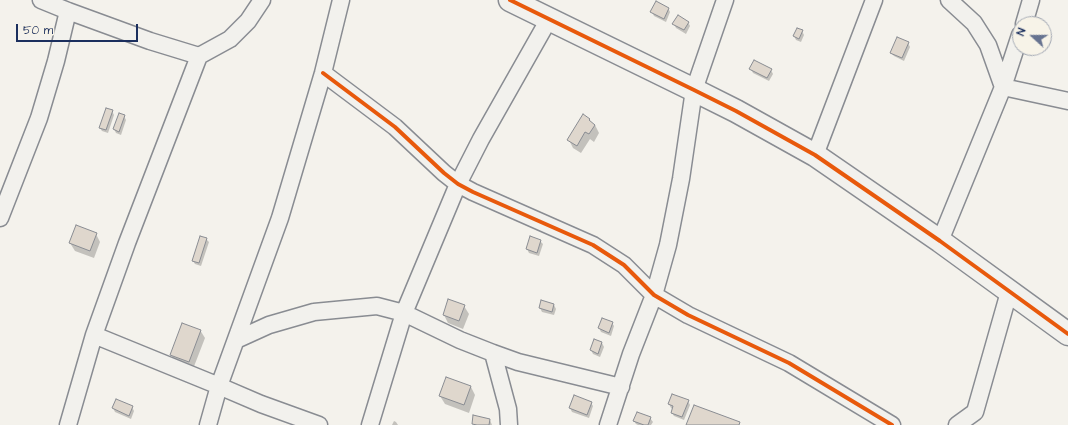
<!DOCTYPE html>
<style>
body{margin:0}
#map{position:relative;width:1068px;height:425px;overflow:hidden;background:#f4f2ec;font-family:"Architects Daughter",sans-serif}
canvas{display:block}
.north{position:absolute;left:1012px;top:16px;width:40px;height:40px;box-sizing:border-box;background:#f7f3e8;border:1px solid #9fa5b1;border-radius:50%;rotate:291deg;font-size:11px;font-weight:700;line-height:16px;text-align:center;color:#1b2f5e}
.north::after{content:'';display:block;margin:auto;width:14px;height:18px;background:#677390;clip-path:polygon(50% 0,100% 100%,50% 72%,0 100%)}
.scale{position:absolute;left:16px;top:24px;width:122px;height:18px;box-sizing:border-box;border:2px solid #1b2f5e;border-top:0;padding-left:5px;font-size:12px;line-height:14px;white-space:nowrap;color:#1b2f5e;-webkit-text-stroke:3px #f7f3e8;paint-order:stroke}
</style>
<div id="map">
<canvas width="1068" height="425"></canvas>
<div class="north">N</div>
<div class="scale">50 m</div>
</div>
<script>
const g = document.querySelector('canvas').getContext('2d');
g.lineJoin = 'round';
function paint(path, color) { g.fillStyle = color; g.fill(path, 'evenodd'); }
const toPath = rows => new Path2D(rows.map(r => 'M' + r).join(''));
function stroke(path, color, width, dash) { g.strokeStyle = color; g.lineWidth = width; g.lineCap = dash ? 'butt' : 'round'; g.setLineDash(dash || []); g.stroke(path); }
const shadow = toPath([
 [668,8,670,12,666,22,654,16,652,12],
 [688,22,690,26,686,34,676,28,674,24],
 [802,31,804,35,801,42,796,40,794,36],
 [908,43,910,47,904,61,894,56,891,53],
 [751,69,771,70,773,74,769,81,753,73],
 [112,111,114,115,108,133,102,131,100,128],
 [124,116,126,120,121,135,116,133,114,129],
 [589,119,592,124,595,125,599,133,594,142,590,139,581,153,573,148,569,140],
 [96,234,100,242,94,258,75,251,70,243],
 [206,239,209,242,201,266,195,264,193,261],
 [540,241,543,244,539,256,529,253,527,249],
 [554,305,556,309,554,315,542,312,540,308],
 [464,306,469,314,463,329,448,323,444,315],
 [612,323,614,326,611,336,601,332,599,328],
 [200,330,205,338,193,369,176,363,171,355],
 [595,340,602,343,604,347,600,357,593,354,591,350],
 [471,387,475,395,469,413,445,404,440,396],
 [688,401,690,405,684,420,674,416,672,413,673,409,671,408,669,404],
 [591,403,593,406,589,418,572,412,570,408],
 [132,407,134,411,131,419,115,412,113,408],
 [650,418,653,422,651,425,638,425,636,424,634,421],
 [490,420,492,425,474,425,473,424],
 [394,421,396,422,398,425,392,425]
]);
const building = toPath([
 [656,1,669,8,664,19,650,12,656,1],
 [678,15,689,22,684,30,672,24,678,15],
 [797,28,803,30,799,39,793,36,797,28],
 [897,37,909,42,902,58,890,53,897,37],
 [754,60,772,69,767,78,749,69,754,60],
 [106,108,113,110,106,130,99,128,106,108],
 [119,113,125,115,119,132,113,129,119,113],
 [583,114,590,119,589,120,595,125,589,134,585,132,577,146,567,140,583,114],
 [76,225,97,233,90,251,69,243,76,225],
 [200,236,207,238,199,263,192,261,200,236],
 [530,236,541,240,537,253,526,249,530,236],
 [448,299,465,305,459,321,443,315,448,299],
 [541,300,554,304,552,312,539,308,541,300],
 [602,318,613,322,609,333,598,328,602,318],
 [182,323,201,330,189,362,170,355,182,323],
 [594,339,602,342,598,354,590,350,594,339],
 [446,377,471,386,464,405,439,396,446,377],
 [672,394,689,400,682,417,671,413,673,406,668,404,672,394],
 [574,395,592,402,587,415,569,408,574,395],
 [116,399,133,406,129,416,112,408,116,399],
 [694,405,740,422,739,425,686,425,694,405],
 [637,412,651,417,648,425,644,425,633,421,637,412],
 [473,415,490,419,489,425,477,425,472,424,473,415]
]);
const street = toPath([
 [41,0,68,11],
 [949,0,974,23,988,45,1003,87,1068,101],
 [1024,24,1031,0],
 [323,73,395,127,444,173,458,184,473,192,593,245,624,265,654,295,688,315,789,363,892,425],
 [815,155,874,0],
 [0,218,39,118,56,61,68,11,150,41,199,56],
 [940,241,1003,87,1020,35],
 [94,335,219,386,261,404,319,425],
 [236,340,269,325,314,312,377,306,404,313,460,340,493,353,518,362,621,387],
 [493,353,508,409,509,425],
 [68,425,94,335,127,243,199,56,230,39,248,21,262,0],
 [208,425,219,386,280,218,323,73,341,0],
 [370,425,404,313,458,184,481,139,549,19],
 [608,425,631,354,654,295,668,245,681,179,694,90,725,0],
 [957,425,975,412,1009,292]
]);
const secondary = toPath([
 [510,0,694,90,736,111,815,155,940,241,1068,334]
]);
const cycleway = toPath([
 [510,0,694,90,736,111,815,155,940,241,1068,334],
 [323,73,395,127,444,173,458,184,473,192,593,245,624,265,654,295,688,315,789,363,892,425]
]);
paint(shadow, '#0003');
paint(building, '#dfd7cd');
stroke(building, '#898c92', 1);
stroke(street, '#898c92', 19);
stroke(secondary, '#898c92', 25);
stroke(street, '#f2f1ed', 16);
stroke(secondary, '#f2f1ed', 22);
stroke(cycleway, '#e8590c', 4);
</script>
